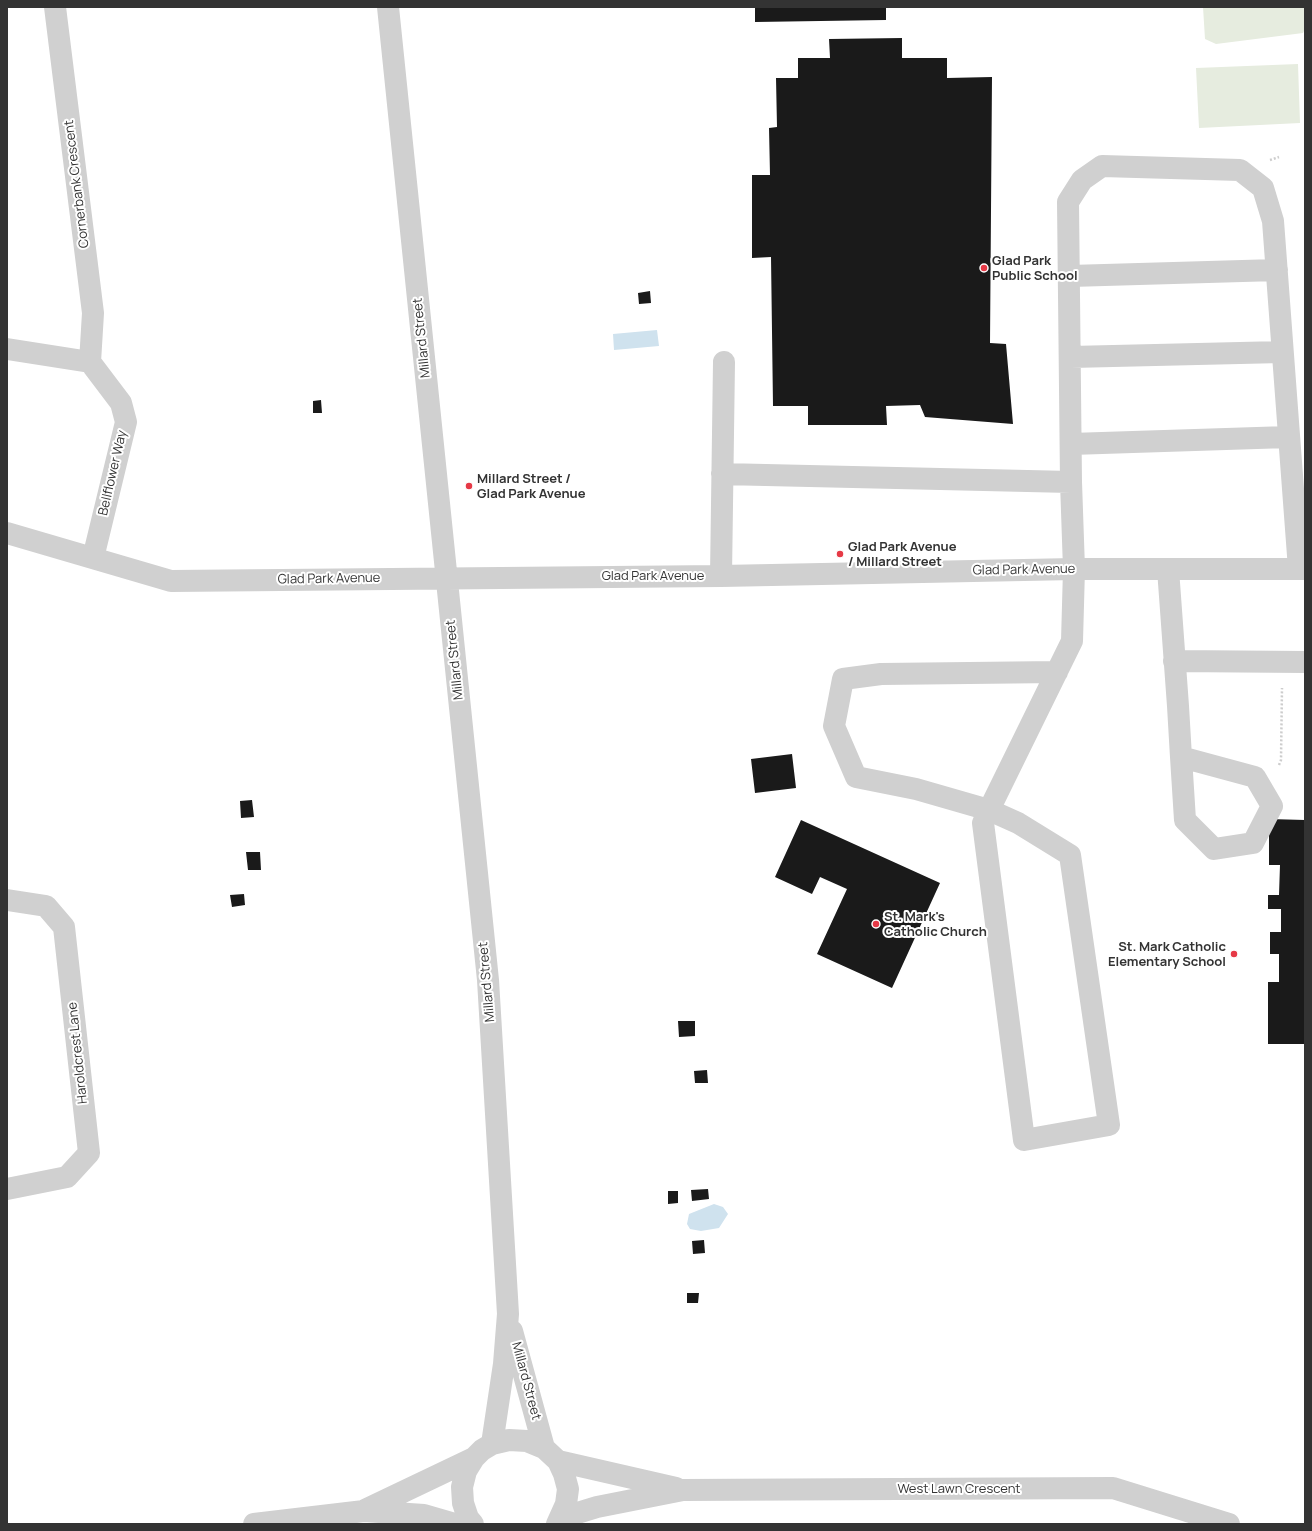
<!DOCTYPE html>
<style>
body{margin:0}
#map{position:relative;width:1312px;height:1531px;overflow:hidden;background:#fff;font-family:Manrope,sans-serif}
canvas{display:block}
.frame{position:absolute;inset:0;border:8px solid #333;pointer-events:none}
</style>
<div id="map">
<canvas width="1312" height="1531"></canvas>
<div class="frame"></div>
</div>
<script>
const g = document.querySelector('canvas').getContext('2d');
g.lineJoin = 'round';
function paint(path, color) { g.fillStyle = color; g.fill(path, 'evenodd'); }
const toPath = rows => new Path2D(rows.map(r => 'M' + r).join(''));
function stroke(path, color, width, dash) { g.strokeStyle = color; g.lineWidth = width; g.lineCap = dash ? 'butt' : 'round'; g.setLineDash(dash || []); g.stroke(path); }
function label(font, color, halo, rows, align = 'center') {
  g.font = font + ' Manrope,sans-serif'; g.lineWidth = 4; g.setLineDash([]); g.textBaseline = 'middle'; g.strokeStyle = halo; g.fillStyle = color; for (const [text, x, y, turn = 0] of rows) {
    g.save(); g.translate(x, y); g.rotate((+turn || 0) * Math.PI / 180); g.textAlign = isNaN(turn) ? turn : align; if (halo) g.strokeText(text, 0, 0); g.fillText(text, 0, 0); g.restore();
  }
}
const green = toPath([
 [1203,7,1305,7,1305,29,1303,33,1216,44,1205,39],
 [1298,64,1300,123,1199,128,1196,68]
]);
const water = toPath([
 [657,330,659,346,614,350,613,334],
 [714,1204,723,1207,728,1214,719,1228,701,1231,690,1229,687,1224,689,1214]
]);
const building = toPath([
 [755,7,886,7,886,20,755,22],
 [902,38,902,58,947,58,947,78,992,77,990,343,1006,344,1013,424,925,417,920,405,886,406,887,425,808,425,808,406,773,406,771,257,752,258,752,175,770,175,769,128,777,127,776,78,798,78,798,58,830,58,829,39],
 [650,291,651,303,639,304,638,293],
 [321,400,322,413,313,413,313,401],
 [792,754,796,788,755,793,751,759],
 [252,800,254,817,241,818,240,801],
 [1269,819,1305,820,1305,1044,1268,1044,1268,982,1279,982,1279,954,1270,954,1270,932,1281,932,1281,909,1268,909,1268,895,1279,895,1280,865,1269,865],
 [801,820,940,883,892,988,817,954,847,889,820,877,812,894,775,877],
 [246,852,260,852,261,870,248,870],
 [244,894,245,905,232,907,230,895],
 [678,1021,695,1021,695,1036,679,1037],
 [707,1070,708,1083,695,1083,694,1071],
 [708,1189,709,1199,692,1201,691,1190],
 [668,1191,678,1191,678,1203,668,1204],
 [704,1240,705,1253,693,1254,692,1241],
 [687,1293,699,1293,698,1303,687,1303]
]);
const path = toPath([
 [1270,160,1279,157],
 [1279,765,1281,760,1282,688]
]);
const minor = toPath([
 [55,7,93,313,90,362],
 [388,7,488,980,508,1314,504,1364,492,1444],
 [1070,276,1277,270],
 [7,349,90,362,121,403,126,422,93,558],
 [1071,357,1282,352],
 [1071,444,1288,437],
 [722,474,1071,482],
 [7,533,171,581,721,576,1074,569,1305,569],
 [1168,569,1178,706,1181,757,1185,820,1214,849,1253,843,1272,806,1255,777,1181,757],
 [721,576,724,362],
 [1174,661,1305,662],
 [1057,672,881,674,843,679,834,726,856,777,916,789,989,810,1018,823,1070,855,1109,1125,1024,1140,983,823,989,810,1072,641,1074,569,1071,482,1068,202,1082,180,1102,166,1240,170,1263,188,1273,221,1299,569],
 [7,900,46,906,64,927,89,1153,67,1177,7,1189],
 [512,1331,544,1448],
 [558,1461,676,1488],
 [365,1510,474,1458],
 [561,1518,597,1507,683,1490,1113,1488,1229,1524],
 [254,1524,364,1511,424,1515,455,1524],
 [473,1524,468,1518,463,1503,462,1487,466,1471,474,1458,482,1450,492,1444,509,1440,527,1441,544,1448,558,1461,564,1474,568,1489,566,1504,557,1524]
]);
const markers = [
 [984,268,4,"#e63946"],
 [469,486,4,"#e63946"],
 [840,554,4,"#e63946"],
 [876,924,4,"#e63946"],
 [1234,954,4,"#e63946"]
];
const streetNames = [
 ["Cornerbank Crescent",77,184,-97],
 ["Millard Street",422,338,-96],
 ["Bellflower Way",113,473,-77],
 ["Glad Park Avenue",1024,570,-1],
 ["Glad Park Avenue",653,576],
 ["Glad Park Avenue",329,579,-1],
 ["Millard Street",455,660,-96],
 ["Millard Street",487,982,-95],
 ["Haroldcrest Lane",78,1053,-96],
 ["Millard Street",526,1381,75],
 ["West Lawn Crescent",959,1489]
];
const poiNames = [
 ["Glad Park",992,261],
 ["Public School",992,276],
 ["Millard Street /",477,479],
 ["Glad Park Avenue",477,494],
 ["Glad Park Avenue",848,547],
 ["/ Millard Street",848,562],
 ["St. Mark's",884,917],
 ["Catholic Church",884,932],
 ["St. Mark Catholic",1226,947,"right"],
 ["Elementary School",1226,962,"right"]
];
paint(green, '#e6ecdf');
paint(water, '#cfe2ee');
paint(building, '#1a1a1a');
stroke(path, '#cdcdcd', 2.5, [2, 2]);
stroke(minor, '#d0d0d0', 22);
for (const [x, y, r, color] of markers) { const dot = new Path2D(); dot.arc(x, y, r, 0, 2 * Math.PI); g.fillStyle = color; g.fill(dot); stroke(dot, '#fff', 1.5); }
label('13px', '#333', '#fff', streetNames);
label('bold 13px', '#333', '#fff', poiNames, 'left');
</script>
